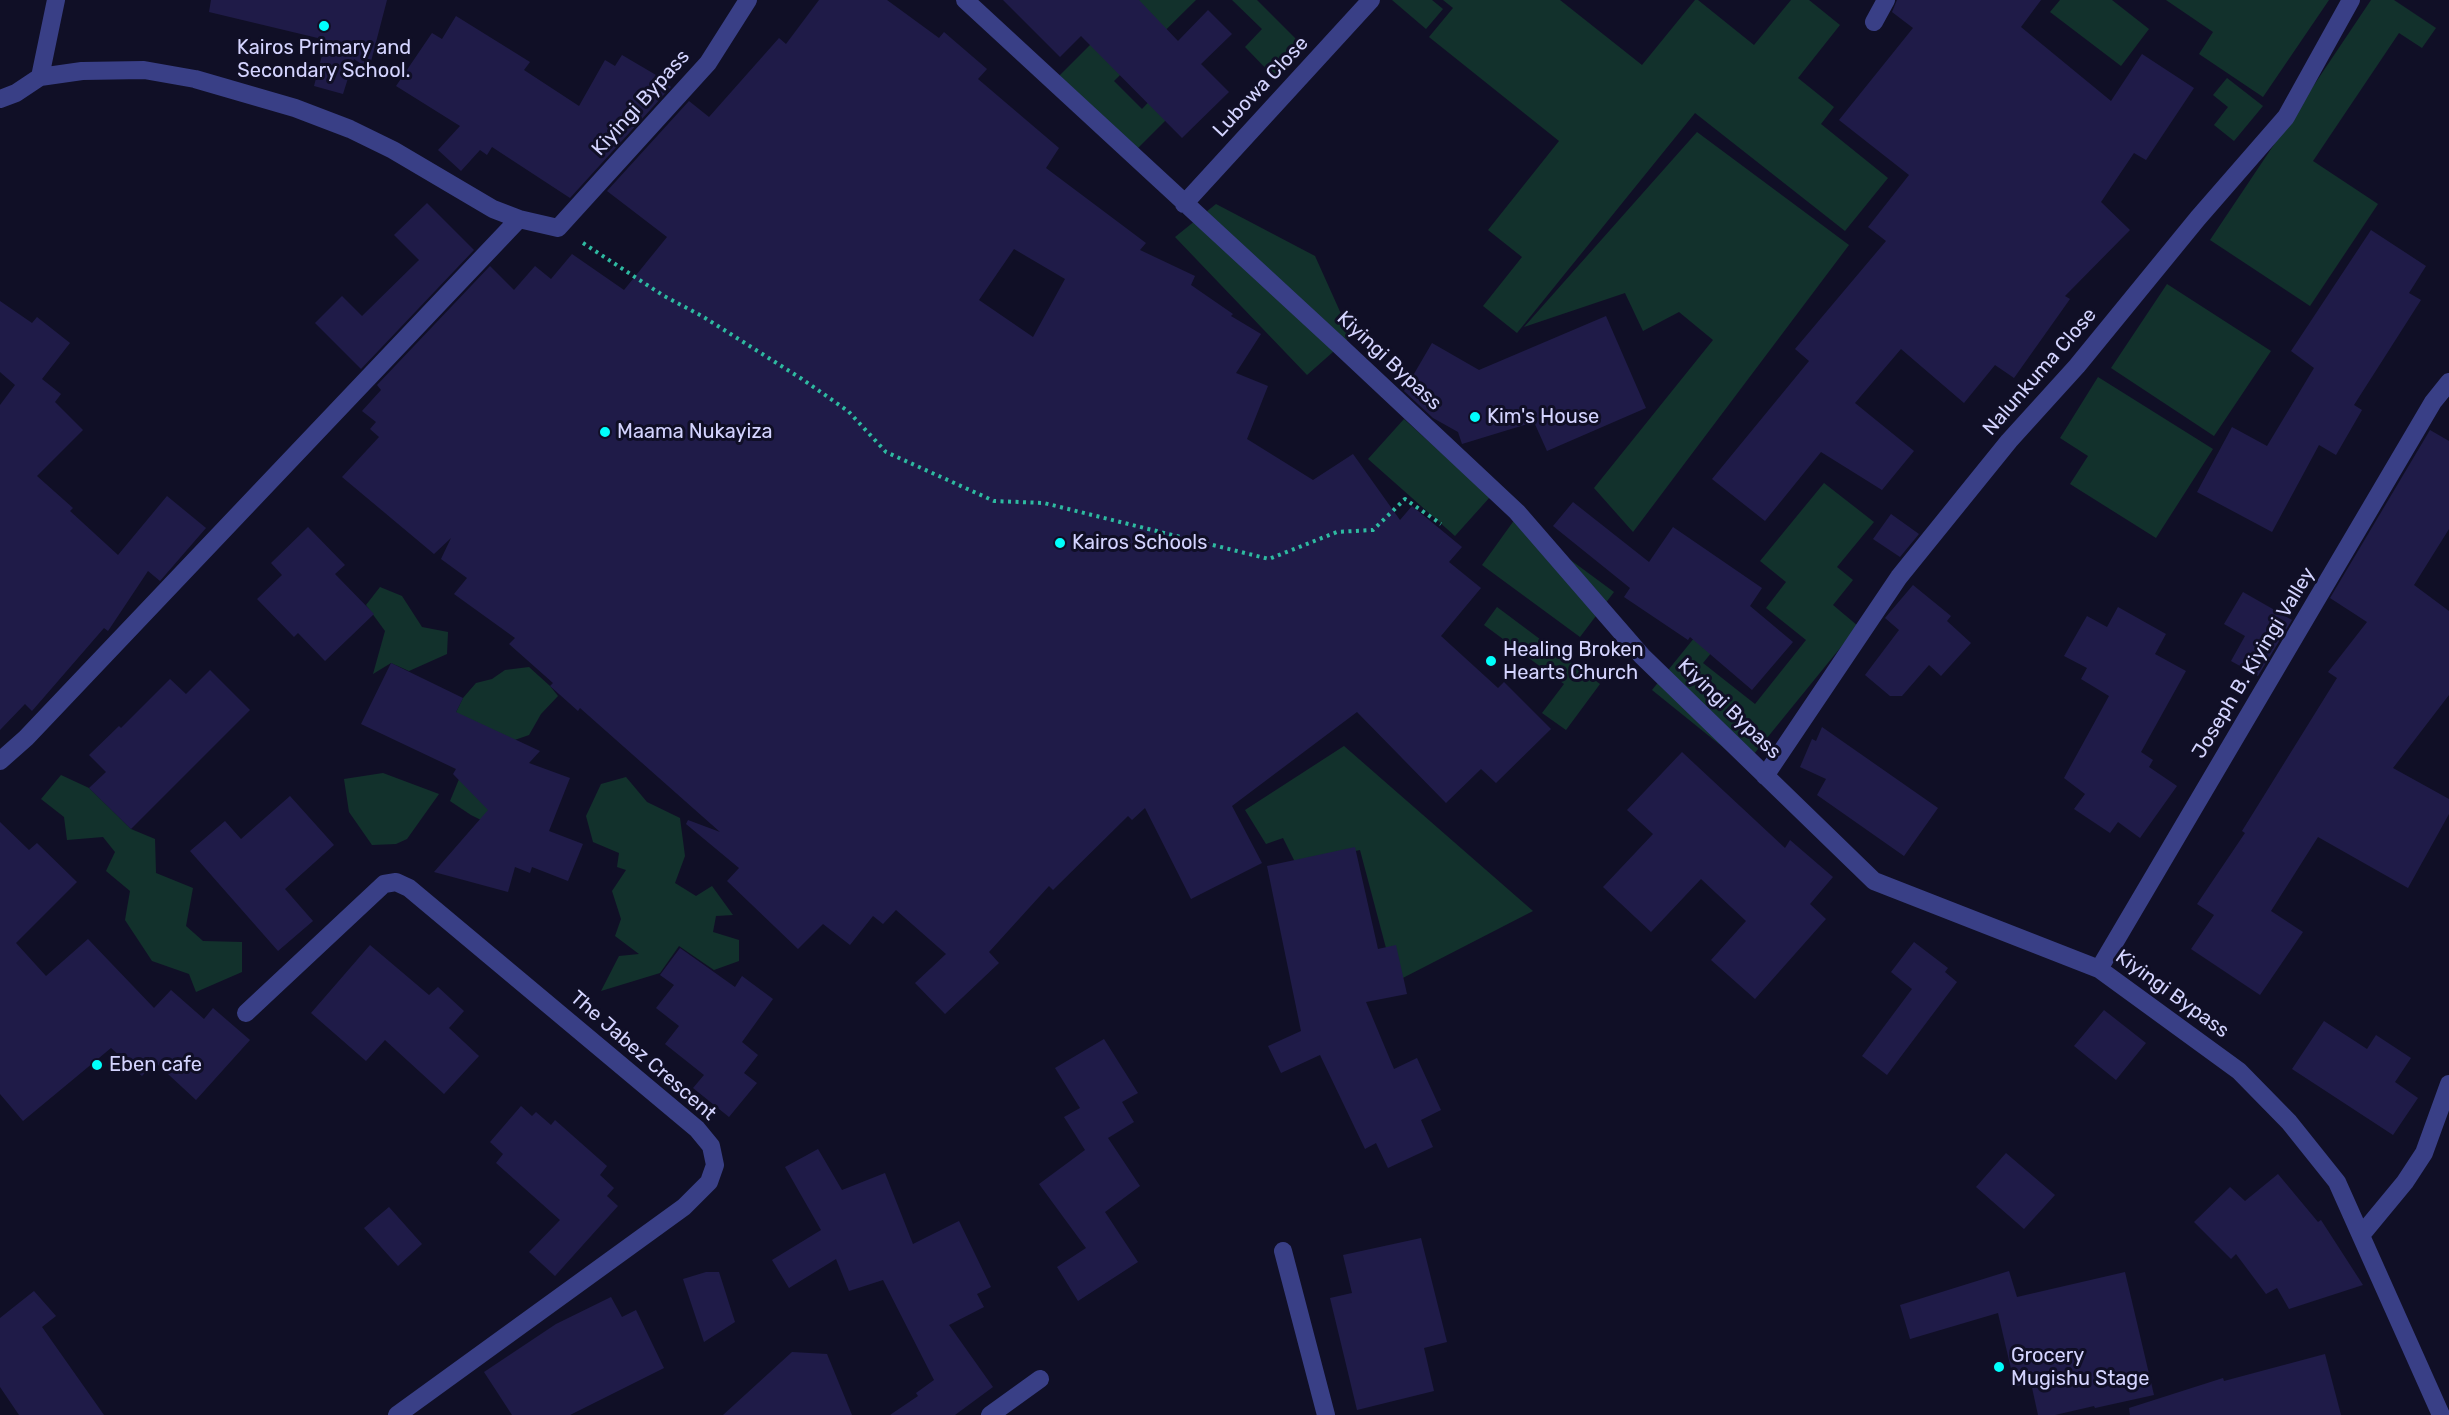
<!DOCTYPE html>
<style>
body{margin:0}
canvas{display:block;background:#100f26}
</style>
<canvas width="2449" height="1415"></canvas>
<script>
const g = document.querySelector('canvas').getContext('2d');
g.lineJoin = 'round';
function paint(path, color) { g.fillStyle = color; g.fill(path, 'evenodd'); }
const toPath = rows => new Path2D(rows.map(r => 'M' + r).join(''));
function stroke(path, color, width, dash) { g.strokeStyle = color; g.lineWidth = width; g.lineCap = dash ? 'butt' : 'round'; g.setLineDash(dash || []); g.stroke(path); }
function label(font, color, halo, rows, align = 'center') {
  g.font = font + ' Rubik,sans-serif'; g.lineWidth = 6; g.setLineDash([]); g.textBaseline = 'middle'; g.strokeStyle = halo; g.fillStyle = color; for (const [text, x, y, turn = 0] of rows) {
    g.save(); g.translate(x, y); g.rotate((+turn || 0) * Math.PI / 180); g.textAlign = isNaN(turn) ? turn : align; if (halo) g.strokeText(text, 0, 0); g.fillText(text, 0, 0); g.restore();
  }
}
const green = toPath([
 [1135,0,1196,0,1114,81,1142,109,1158,92,1176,110,1134,152,1058,77],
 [1232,0,1257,0,1306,49,1276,79,1245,47,1262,29],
 [1392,0,1432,0,1443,9,1426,29],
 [1443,0,1560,0,1642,65,1695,0,1698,0,1754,45,1791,0,1809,0,1840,25,1798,78,1834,107,1821,124,1888,178,1845,231,1695,113,1517,333,1483,306,1522,257,1488,230,1559,141,1429,37,1453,8],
 [2060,0,2112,0,2149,29,2121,66,2050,12],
 [2166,0,2329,0,2263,97,2199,54,2213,32],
 [2371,0,2394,0,2436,28,2422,48,2399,33,2313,161,2378,204,2310,306,2210,240],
 [2227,78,2263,106,2234,141,2214,125,2228,107,2213,95],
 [1697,132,1849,245,1633,532,1594,488,1713,340,1679,312,1643,331,1625,293,1524,327],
 [1216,204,1315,256,1351,336,1307,375,1175,237],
 [2167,284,2271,351,2214,436,2111,368],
 [2098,377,2213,449,2156,538,2070,484,2088,456,2060,438],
 [1404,419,1490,497,1455,536,1368,459],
 [1824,483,1874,522,1837,567,1853,580,1833,605,1858,626,1745,765,1652,690,1716,611,1734,625,1703,663,1755,704,1806,640,1766,608,1786,582,1760,561],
 [1515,519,1614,592,1580,637,1482,565],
 [380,587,402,596,422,627,448,632,447,654,409,671,391,663,373,674,385,631,366,605],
 [1497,607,1600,684,1566,730,1542,713,1564,684,1484,625],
 [529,667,550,686,558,696,541,714,529,735,506,743,497,828,471,815,450,801,462,772,456,712,463,698,476,683,492,679,505,670],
 [1344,746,1533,911,1395,982,1360,850,1296,864,1283,838,1266,844,1245,810],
 [383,773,439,794,407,839,396,844,372,845,349,812,344,779],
 [61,775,89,788,131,829,155,839,156,873,193,888,186,926,203,941,242,942,242,972,196,992,189,974,152,961,125,920,130,891,106,871,115,852,103,837,67,840,64,817,41,799],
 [626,777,647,802,680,818,685,856,675,883,696,896,712,886,733,915,716,916,713,932,739,940,739,961,714,970,679,946,660,973,601,991,619,956,639,954,615,936,621,919,612,891,626,870,617,867,619,853,593,842,586,816,601,784]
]);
const building = toPath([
 [211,0,387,0,369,69,354,59,343,94,314,86,326,40,209,12],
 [819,0,887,0,939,38,944,32,987,69,978,79,1059,148,1046,168,1146,243,1140,250,1195,276,1191,285,1233,314,1231,316,1261,334,1236,373,1268,386,1247,439,1313,480,1353,454,1400,520,1412,506,1462,547,1449,562,1481,588,1441,636,1498,688,1504,682,1551,729,1496,783,1481,769,1446,803,1357,712,1232,806,1262,863,1191,899,1145,808,1132,820,1128,816,1053,890,1049,886,989,952,999,963,945,1014,915,983,946,954,896,910,883,924,873,916,850,945,823,924,798,949,727,881,739,868,686,824,688,820,720,832,580,708,578,711,550,686,553,683,509,644,515,638,454,594,467,578,441,559,451,538,434,554,342,477,379,437,370,429,376,422,362,411,381,390,377,385,490,266,514,290,535,266,551,279,572,254,624,290,667,237,607,191,689,101,709,117,779,38,786,44],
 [1014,249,1065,279,1033,337,979,300],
 [1003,0,1139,0,1178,41,1208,10,1232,34,1201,64,1229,92,1182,138,1081,36,1060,57],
 [1897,0,2041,0,2021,27,2111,101,2142,54,2194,88,2146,160,2134,153,2101,202,2130,230,2065,296,2070,299,2014,378,1995,365,1964,403,1901,349,1855,403,1914,451,1882,490,1821,452,1765,521,1712,479,1809,361,1795,349,1886,241,1868,227,1909,175,1839,120,1913,28,1892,12],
 [456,16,530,62,524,70,579,106,605,60,615,66,622,55,656,75,671,87,570,198,492,147,487,155,480,150,461,171,438,150,460,126,396,86,432,33,442,39],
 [427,203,474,250,361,369,315,323,342,296,362,316,419,260,394,235],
 [2371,230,2426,266,2409,293,2421,300,2354,405,2362,410,2336,455,2319,445,2272,532,2197,492,2232,427,2267,446,2314,368,2291,351],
 [0,301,32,323,37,317,70,343,42,379,61,394,55,402,83,430,37,476,73,508,70,511,118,555,167,496,206,528,160,581,148,571,108,631,104,628,32,711,25,704,0,730,0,405,15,385,0,372],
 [1606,316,1646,408,1547,451,1534,422,1462,444,1458,432,1433,418,1404,391,1432,343,1479,370],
 [2430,430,2449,441,2449,529,2414,585,2449,611,2449,695,2393,768,2449,799,2449,814,2408,888,2318,837,2271,911,2303,932,2260,995,2191,949,2214,915,2197,904,2245,833,2242,831,2337,678,2328,672,2367,622,2330,598],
 [1573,502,1649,562,1673,527,1762,588,1750,606,1793,642,1752,690,1690,637,1688,640,1624,597,1630,588,1553,526],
 [1891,514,1919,534,1900,557,1873,539],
 [308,527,345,565,335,574,374,614,325,661,298,633,294,637,257,599,282,575,271,563],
 [1913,585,1951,616,1947,621,1971,643,1941,676,1929,665,1902,696,1890,696,1865,675,1899,630,1885,618],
 [2243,592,2292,620,2258,676,2231,661,2245,636,2224,624],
 [2118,607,2166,634,2155,654,2186,671,2141,752,2153,760,2149,767,2177,786,2140,838,2118,822,2110,833,2074,809,2085,794,2064,778,2109,696,2081,679,2087,668,2064,656,2087,616,2107,627],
 [391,663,463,698,456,712,540,751,529,763,570,778,549,831,583,844,568,881,532,867,530,873,515,867,508,892,434,872,488,810,453,774,456,769,361,724],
 [210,670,250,710,131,829,89,788,106,772,89,755,119,726,121,728,170,679,186,694],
 [1822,727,1938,808,1904,856,1817,795,1826,779,1800,767,1812,739,1816,741],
 [1682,752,1785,848,1790,840,1833,877,1810,904,1826,919,1755,999,1711,960,1746,921,1701,879,1651,932,1603,887,1653,834,1627,810],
 [290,796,334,845,285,889,313,921,278,951,190,851,225,821,241,839],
 [0,822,29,850,37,843,77,882,16,943,46,976,88,939,154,1008,171,990,204,1019,213,1008,250,1040,196,1100,155,1062,142,1076,111,1048,23,1121,0,1094],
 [1355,847,1378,949,1396,945,1407,994,1366,1002,1394,1069,1417,1058,1441,1110,1421,1120,1433,1147,1388,1168,1376,1143,1365,1149,1320,1055,1281,1073,1268,1046,1301,1031,1267,866],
 [1914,942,1948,968,1945,972,1957,982,1887,1075,1862,1056,1912,989,1891,972],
 [370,945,429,995,438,987,464,1011,449,1028,479,1056,444,1094,385,1040,366,1061,311,1013],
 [680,948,735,987,742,976,773,999,742,1042,758,1055,744,1073,757,1083,729,1117,693,1088,704,1075,665,1044,679,1026,656,1008,674,985,660,975],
 [2104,1010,2146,1043,2116,1080,2074,1046],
 [2324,1021,2367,1049,2376,1035,2411,1058,2395,1082,2418,1098,2393,1135,2292,1069],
 [1104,1039,1138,1093,1122,1102,1134,1122,1108,1138,1140,1186,1105,1212,1138,1262,1078,1301,1057,1267,1086,1248,1039,1184,1085,1150,1064,1117,1080,1108,1055,1068],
 [521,1106,532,1116,536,1112,551,1125,555,1120,607,1166,600,1175,614,1188,607,1196,618,1206,555,1276,529,1252,560,1220,496,1163,503,1154,490,1142],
 [818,1149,842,1190,885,1173,913,1244,959,1221,991,1287,977,1294,984,1307,949,1325,993,1387,955,1415,890,1415,918,1396,916,1393,934,1380,883,1280,849,1291,836,1259,789,1288,772,1260,821,1230,785,1167],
 [2006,1153,2055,1195,2024,1229,1976,1187],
 [2278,1174,2318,1222,2321,1220,2363,1285,2289,1309,2277,1288,2266,1294,2236,1254,2231,1259,2194,1222,2230,1187,2245,1201],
 [389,1207,422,1244,398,1266,364,1228],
 [1421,1238,1447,1342,1424,1348,1434,1391,1357,1410,1330,1298,1352,1293,1343,1255],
 [2009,1271,2017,1297,2125,1272,2154,1395,2095,1408,2094,1406,2055,1415,2038,1415,2031,1383,2015,1386,1998,1313,1910,1339,1900,1305],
 [706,1272,719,1272,735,1322,704,1342,683,1279],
 [34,1291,56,1316,42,1327,104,1415,19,1415,0,1387,0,1318],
 [611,1297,622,1317,636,1310,664,1368,570,1415,512,1415,484,1372,556,1324],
 [792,1352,827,1354,852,1415,723,1415],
 [2325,1354,2341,1415,2130,1415,2129,1408,2223,1378,2224,1381]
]);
const path = toPath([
 [583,243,664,296,702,316,802,379,848,411,886,452,994,501,1044,503,1269,559,1337,532,1373,530,1405,499,1441,524]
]);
const lane = toPath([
 [1874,22,1886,0]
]);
const street = toPath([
 [965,0,1341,347,1517,512,1642,656,1874,881,2099,969,2239,1071,2289,1122,2337,1182,2441,1415],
 [40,77,56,0],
 [0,99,16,93,40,77,82,71,144,70,195,79,295,108,350,129,393,150,493,209,519,219,558,228,708,63,748,0],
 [1184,204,1371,0],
 [0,761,26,738,519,219],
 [1765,776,1899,577,2009,441,2077,366,2198,218,2286,117,2351,0],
 [2099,969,2433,402,2449,382],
 [246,1013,384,884,396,882,409,888,697,1129,711,1146,715,1165,709,1182,684,1207,397,1415],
 [2362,1234,2405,1182,2424,1153,2449,1084],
 [1283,1251,1326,1415],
 [990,1415,1040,1379]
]);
const markers = [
 [324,26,6,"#00fffc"],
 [1475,417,6,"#00fffc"],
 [605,432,6,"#00fffc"],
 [1060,543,6,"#00fffc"],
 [1491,661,6,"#00fffc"],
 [97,1065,6,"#00fffc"],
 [1999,1367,6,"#00fffc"]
];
const poiNames = [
 ["Kairos Primary and",324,48,"center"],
 ["Secondary School.",324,71,"center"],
 ["Kim's House",1487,417],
 ["Maama Nukayiza",617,432],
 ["Kairos Schools",1072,543],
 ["Healing Broken",1503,650],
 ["Hearts Church",1503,673],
 ["Eben cafe",109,1065],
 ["Grocery",2011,1356],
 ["Mugishu Stage",2011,1379]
];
const streetNames = [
 ["Lubowa Close",1261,87,-47],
 ["Kiyingi Bypass",641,103,-48],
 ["Kiyingi Bypass",1389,361,43],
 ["Nalunkuma Close",2040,372,-49],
 ["Joseph B. Kiyingi Valley",2254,663,-59],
 ["Kiyingi Bypass",1729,709,44],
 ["Kiyingi Bypass",2172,994,36],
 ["The Jabez Crescent",643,1056,41]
];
paint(green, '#12312c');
paint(building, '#1f1b48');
stroke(path, '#2ebaa1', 4, [3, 4.5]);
stroke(lane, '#393f86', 18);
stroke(street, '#393f86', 18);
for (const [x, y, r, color] of markers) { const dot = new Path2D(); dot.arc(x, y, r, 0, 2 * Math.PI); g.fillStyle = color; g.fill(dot); stroke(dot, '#100f26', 2); }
label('20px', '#d4d4ff', '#100f26', poiNames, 'left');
label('20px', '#d4d4ff', '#100f26', streetNames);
</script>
